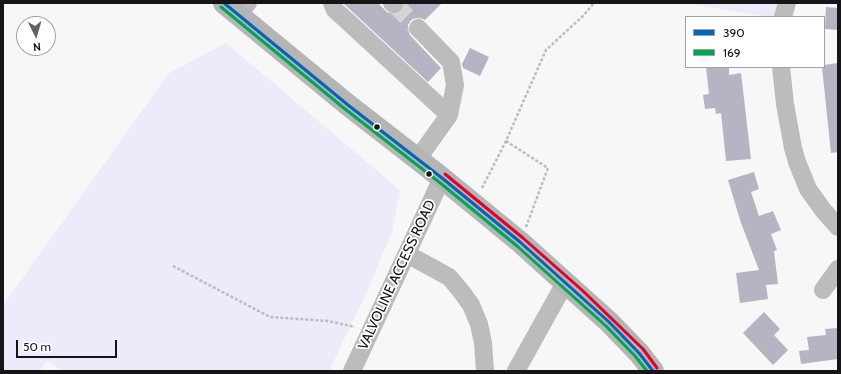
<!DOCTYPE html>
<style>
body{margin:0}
#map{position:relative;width:841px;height:374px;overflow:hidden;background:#f7f7f8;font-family:Cabin,sans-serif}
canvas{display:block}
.frame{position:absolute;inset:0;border:4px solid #151517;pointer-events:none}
.legend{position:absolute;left:685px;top:16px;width:140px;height:52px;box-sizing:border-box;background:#fff;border:1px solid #a1a1a2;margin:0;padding:5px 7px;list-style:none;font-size:12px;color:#151517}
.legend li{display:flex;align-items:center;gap:8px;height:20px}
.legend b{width:20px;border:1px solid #a1a1a2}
.north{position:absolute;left:16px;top:16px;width:40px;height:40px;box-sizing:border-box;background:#fff;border:1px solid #a1a1a2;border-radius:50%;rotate:175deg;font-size:11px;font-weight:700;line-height:16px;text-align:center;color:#151517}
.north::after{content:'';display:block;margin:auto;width:14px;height:18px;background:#646466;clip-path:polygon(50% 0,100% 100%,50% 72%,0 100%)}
.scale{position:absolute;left:16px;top:340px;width:101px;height:18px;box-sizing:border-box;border:2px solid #151517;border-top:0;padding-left:5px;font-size:12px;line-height:14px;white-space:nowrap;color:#151517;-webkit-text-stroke:3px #fff;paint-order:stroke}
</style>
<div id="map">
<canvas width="841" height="374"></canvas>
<div class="frame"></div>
<ul class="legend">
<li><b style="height:5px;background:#0065bd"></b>390</li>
<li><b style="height:5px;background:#00a651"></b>169</li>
</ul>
<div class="north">N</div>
<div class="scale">50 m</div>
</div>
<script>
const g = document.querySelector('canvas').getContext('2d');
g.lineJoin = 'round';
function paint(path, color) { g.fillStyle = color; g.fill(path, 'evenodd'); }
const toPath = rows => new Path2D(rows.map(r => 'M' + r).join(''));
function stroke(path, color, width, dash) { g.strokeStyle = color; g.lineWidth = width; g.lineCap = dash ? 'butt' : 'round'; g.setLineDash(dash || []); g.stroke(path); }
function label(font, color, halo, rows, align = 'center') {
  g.font = font + ' Cabin,sans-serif'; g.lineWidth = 3.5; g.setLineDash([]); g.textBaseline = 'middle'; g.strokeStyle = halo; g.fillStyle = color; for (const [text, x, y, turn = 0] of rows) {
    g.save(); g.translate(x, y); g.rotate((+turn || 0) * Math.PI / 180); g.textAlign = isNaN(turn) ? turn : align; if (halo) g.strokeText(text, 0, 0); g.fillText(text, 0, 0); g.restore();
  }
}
const green = toPath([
 [685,3,778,3,775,17,767,17],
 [226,43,400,190,392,232,366,294,329,371,62,371,47,361,40,371,3,371,3,305,169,73]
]);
const building = toPath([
 [343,3,378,3,387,12,394,14,400,13,404,8,404,3,442,3,425,20,421,18,416,18,411,20,408,25,408,30,410,35,441,68,428,82],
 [826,7,838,8,838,30,825,29],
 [470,48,489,57,480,76,463,68,462,64],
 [838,63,838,152,831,153,822,67,824,67,824,65],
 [706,67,729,67,729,75,741,73,751,159,726,161,721,113,716,114,715,108,705,109,703,95,709,94],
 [754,172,759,189,751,192,759,216,773,211,781,230,771,234,777,250,774,251,778,284,766,285,768,299,740,303,736,273,759,270,741,223,728,180],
 [764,312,780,329,774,335,788,350,773,365,743,333],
 [838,328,838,359,801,364,799,351,809,350,807,337,826,335,825,329]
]);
const minorTunnel = toPath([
 [394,4,418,28]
]);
const path = toPath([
 [506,141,548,168,526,227],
 [482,188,506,141,546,50,583,16,594,3],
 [173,266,270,317,328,321,355,327]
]);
const minor = toPath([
 [332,3,335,10,344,18,449,115],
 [392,3,394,4],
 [237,15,248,3],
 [783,17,787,3],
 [781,67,785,104,793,148,797,162,808,189,823,210,838,227],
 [417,160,449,115,455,85,451,62,418,28],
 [407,254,449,277,461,291,471,305,479,324,483,343,485,371],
 [823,290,838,269],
 [352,371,442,178],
 [516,371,565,283]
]);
const major = toPath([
 [224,3,348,105,442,178,520,242,609,322,639,353,653,371]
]);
const bus1 = toPath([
 [224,3,348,105,442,178,520,242,609,322,639,353,653,371]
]);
const bus2 = toPath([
 [221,7,345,109,439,182,517,246,606,326,635,356,647,371]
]);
const bus3 = toPath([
 [445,174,523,238,583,291,643,349,657,368]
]);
const markers = [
 [377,127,3.5,"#151517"],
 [429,174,3.5,"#151517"]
];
const streetNames = [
 ["VALVOLINE ACCESS ROAD",397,275,-65]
];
paint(green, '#edebfa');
paint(building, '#b6b3c3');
stroke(minorTunnel, '#d5d5d6', 18, [18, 9]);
stroke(path, '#bcbcbc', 2.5, [3, 2]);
stroke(minor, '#bcbcbc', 18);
stroke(major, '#b5b5b5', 22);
stroke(bus1, '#0065bd', 3);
stroke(bus2, '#00a651', 3);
stroke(bus3, '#e4002b', 3);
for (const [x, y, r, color] of markers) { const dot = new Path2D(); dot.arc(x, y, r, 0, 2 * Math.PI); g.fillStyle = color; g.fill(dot); stroke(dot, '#fff', 1.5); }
label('14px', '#151517', '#fff', streetNames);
</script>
